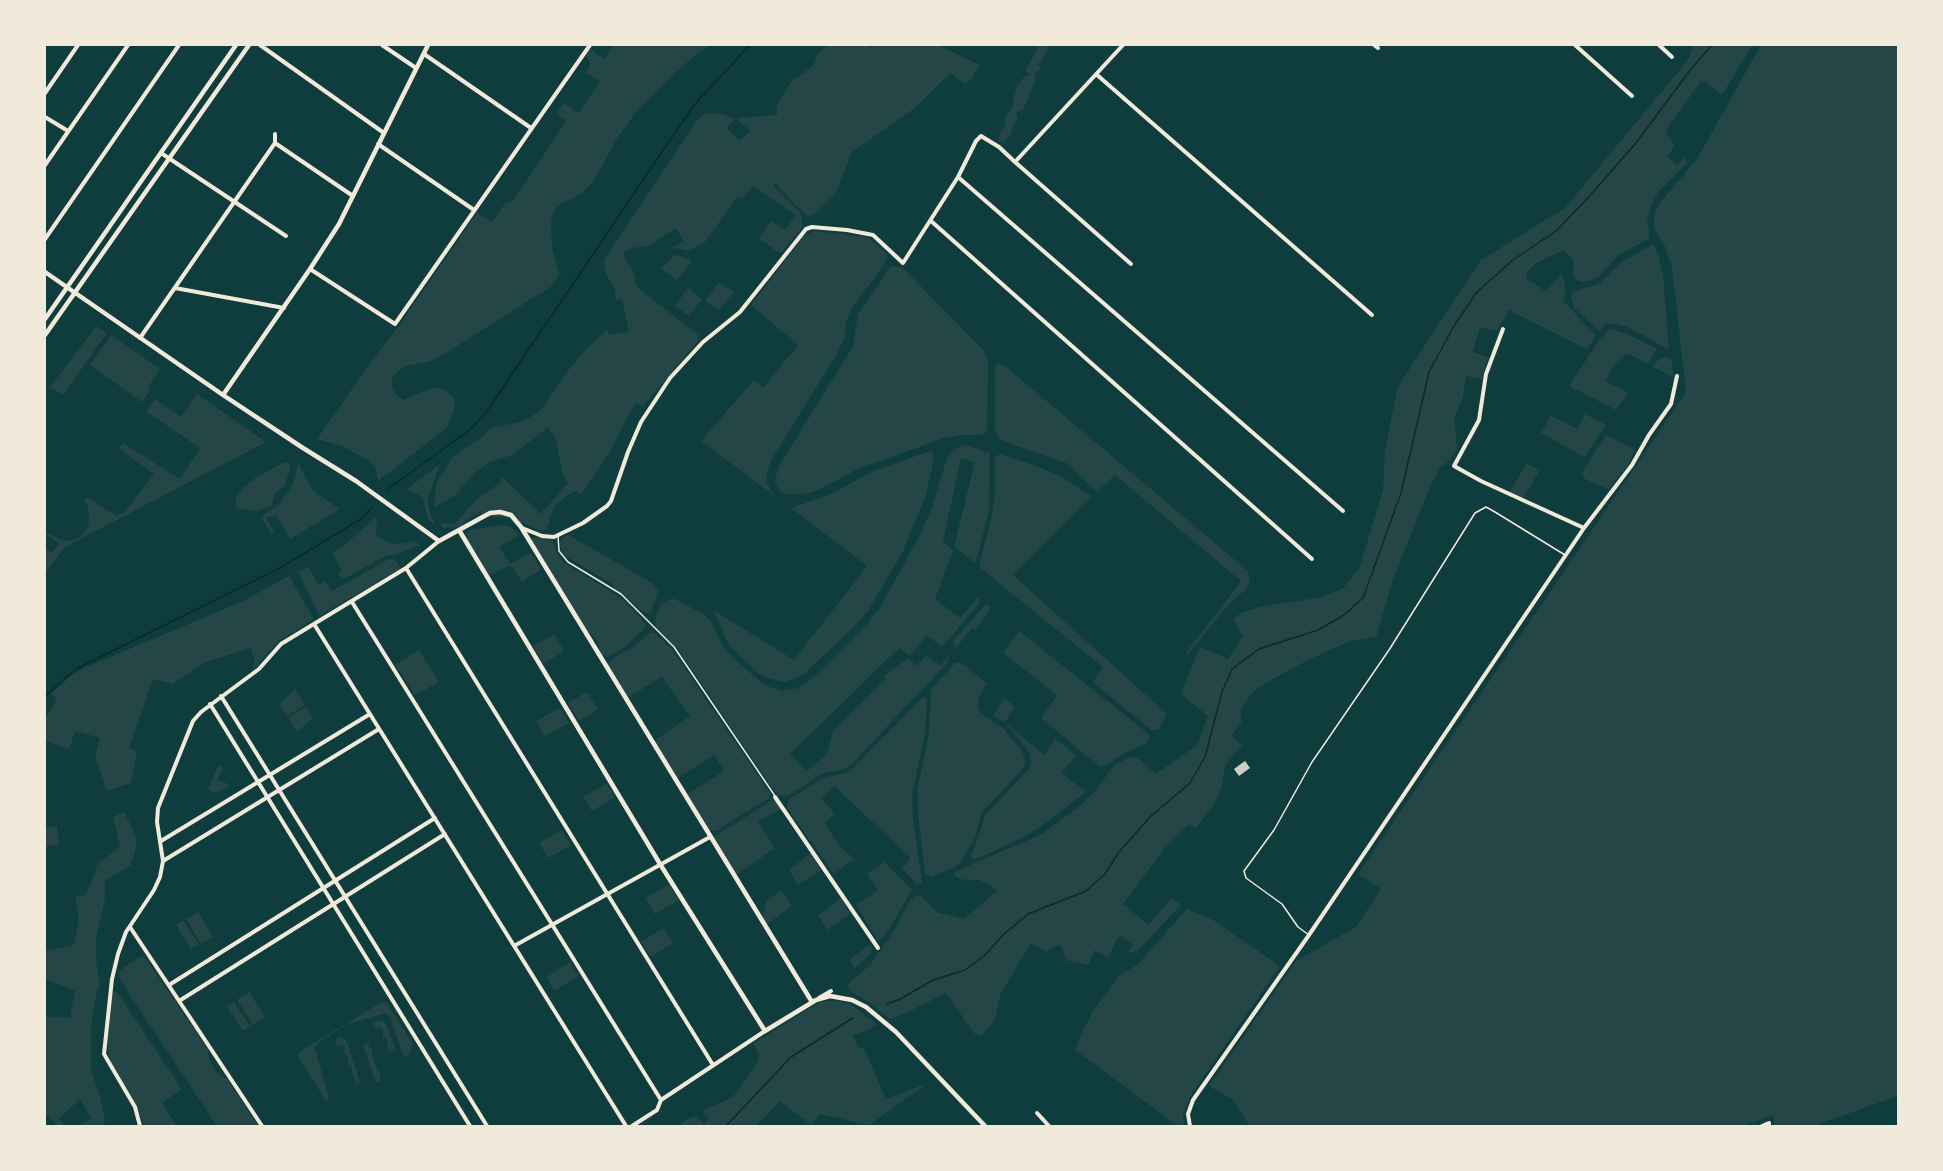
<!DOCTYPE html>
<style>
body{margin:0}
#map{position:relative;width:1943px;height:1171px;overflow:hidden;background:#0f3d3e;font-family:"Noto Sans",sans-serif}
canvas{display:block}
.frame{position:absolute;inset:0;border:46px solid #f1e9da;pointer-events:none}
</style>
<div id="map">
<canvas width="1943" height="1171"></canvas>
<div class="frame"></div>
</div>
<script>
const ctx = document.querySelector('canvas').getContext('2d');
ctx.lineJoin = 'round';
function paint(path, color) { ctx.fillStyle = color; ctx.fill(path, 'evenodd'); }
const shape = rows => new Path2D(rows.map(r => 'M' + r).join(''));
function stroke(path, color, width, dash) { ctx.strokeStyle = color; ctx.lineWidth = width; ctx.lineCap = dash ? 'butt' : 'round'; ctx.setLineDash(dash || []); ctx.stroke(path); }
paint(shape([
 [614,45,712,45,700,51,673,75,636,112,617,138,595,179,584,191,574,198,562,203,554,210,551,222,552,248,559,274,552,286,438,358,427,362,405,366,393,376,391,385,395,394,403,400,429,389,440,388,454,397,455,405,448,427,378,481,375,467,368,460,342,446,317,439,373,359,398,327,477,213,492,222,506,202,513,201,566,121,556,113,564,103,578,113,600,82,586,72,591,65,586,55,590,49,604,59],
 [829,45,867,45,872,48,875,45,938,45,980,65,971,79,965,84,950,73,915,108,852,152,836,193,814,215,807,216,775,183,773,186,799,212,802,219,802,228,782,252,778,252,759,238,772,221,785,230,796,215,753,186,742,199,738,196,705,242,689,251,676,248,669,249,683,241,676,228,650,245,629,249,623,254,635,275,636,284,639,289,695,332,698,335,698,341,643,406,635,403,609,453,581,495,578,492,572,492,557,504,551,514,547,530,539,530,510,518,494,517,481,513,476,514,459,527,443,528,440,523,455,524,475,501,500,483,502,477,541,514,568,483,563,474,555,437,548,427,513,455,489,462,476,472,454,496,435,507,435,495,437,482,452,458,486,434,491,428,524,421,541,410,570,368,588,347,607,330,610,335,629,331,622,299,616,300,615,290,605,272,604,260,698,119,705,114,715,113,736,118,777,115,777,106,790,83,814,65,817,54],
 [736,118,750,131,739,141,727,128],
 [1039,45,1048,45,1047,52,1038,65,1041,69,1035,74,1035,81,1023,110,1016,113,1018,119,1012,127,1011,134,1003,143,998,141,1000,133,1005,126,1005,116,1012,108,1016,88,1024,77,1029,75,1026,70],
 [1694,45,1752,45,1722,95,1702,80,1665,131,1675,146,1667,156,1677,165,1684,157,1687,163,1660,190,1653,201,1647,220,1650,238,1620,254,1597,278,1589,281,1581,282,1575,279,1573,275,1574,260,1564,250,1536,263,1527,272,1526,278,1545,291,1562,273,1566,291,1563,299,1565,303,1596,335,1587,349,1509,310,1497,331,1480,327,1473,352,1488,357,1481,379,1466,376,1463,397,1454,418,1457,449,1449,461,1440,468,1431,484,1393,579,1376,637,1350,641,1308,660,1267,682,1253,692,1241,708,1241,723,1232,735,1234,739,1243,744,1226,764,1221,788,1215,803,1196,828,1189,824,1165,848,1123,904,1149,925,1171,898,1181,905,1137,951,1128,952,1133,945,1121,935,1116,940,1108,958,1095,950,1088,965,1066,960,1062,947,1056,945,1046,952,1031,943,1000,995,995,1019,981,1036,975,1034,967,1023,946,993,904,1014,890,1019,866,1000,851,992,847,985,871,964,895,929,909,902,915,896,921,896,937,912,964,919,998,890,978,879,969,881,957,878,954,874,956,871,1040,835,1079,807,1096,790,1112,768,1120,762,1131,757,1137,757,1156,774,1197,745,1208,716,1181,694,1200,647,1228,659,1243,636,1233,619,1241,613,1260,607,1323,597,1343,588,1359,569,1383,490,1385,451,1396,394,1401,382,1436,328,1481,260,1565,208,1688,60],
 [1761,45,1898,45,1898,1096,1813,1126,1774,1126,1774,1115,1743,1126,1250,1126,1232,1099,1209,1086,1296,961,1356,927,1381,889,1358,874,1686,392,1672,267,1664,244,1654,228,1654,217,1658,205,1697,159],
 [814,231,861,236,870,239,888,255,885,263,851,309,846,323,844,339,838,352,770,462,766,478,767,484,776,497,701,441,754,380,763,388,798,345,751,305,803,237],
 [1653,244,1658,253,1663,275,1669,350,1632,329,1618,324,1606,324,1599,331,1574,307,1571,298,1573,292,1601,283,1619,264],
 [678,255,692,261,677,280,661,268,674,256],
 [893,266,902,268,908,273,984,351,988,363,987,431,982,435,959,435,941,439,858,469,816,491,804,494,785,494,777,487,775,480,779,466,853,346,858,314,890,268],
 [719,282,734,292,719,310,705,301],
 [688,288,702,299,689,316,675,306],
 [96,326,107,333,63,395,50,387],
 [1611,329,1625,333,1657,349,1648,364,1629,354,1622,357,1616,363,1605,381,1629,393,1616,410,1569,386,1600,339,1608,330],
 [111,335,160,369,148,387,151,390,142,402,90,365],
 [1664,357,1671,359,1674,378,1653,367,1657,361],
 [999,363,1005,366,1248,571,1250,579,1247,588,1226,607,1186,657,1188,650,1241,581,1115,475,1097,492,1066,463,1008,443,999,438,995,430,995,367],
 [197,394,266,442,65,547,45,573,45,548,52,553,59,543,45,534,45,532,62,540,69,541,81,537,88,527,89,519,88,506,84,501,87,497,116,516,125,512,154,474,119,449,123,443,180,479,200,448,147,412,148,408,155,399,181,417],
 [1585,414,1606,425,1584,457,1541,433,1551,416,1577,429],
 [1606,435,1635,450,1629,464,1609,489,1585,479,1582,475,1584,469],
 [965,445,990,453,989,512,975,563,954,547,975,462,961,458,943,541,953,550,935,599,960,618,977,598,980,600,979,604,942,647,927,635,910,656,899,648,790,754,807,771,827,754,833,731,886,679,884,676,908,658,917,666,926,655,940,666,950,654,948,662,851,765,844,769,821,774,789,795,779,796,774,791,677,648,656,627,655,619,661,604,670,599,675,599,705,615,711,622,725,650,764,685,782,691,798,688,814,677,869,622,880,608,921,533,932,507,947,458,954,449],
 [930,451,933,453,934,457,926,495,903,551,868,611,857,624,803,675,785,682,767,678,757,672,729,645,713,610,794,660,867,566,791,508,829,495,874,471],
 [1000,454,1039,467,1060,476,1092,497,1013,575,1167,714,1158,730,1151,730,1093,682,1103,667,979,567,992,515,995,493,995,457],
 [285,462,290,464,290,469,285,485,275,493,272,505,257,511,237,508,235,499,244,487,258,476],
 [298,463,313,491,340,509,290,539,276,515,266,518,275,532,271,534,262,518,264,514,279,505,291,488,294,481],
 [440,464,428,497,430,513,436,526,428,520,422,497,407,489],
 [1526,464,1540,470,1523,498,1510,492],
 [377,516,376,535,392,545,415,541,420,545,397,554,388,555,344,579,338,574,342,571,332,553,348,542],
 [502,525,511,527,520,535,499,547,510,564,531,553,541,570,522,581,510,565,490,576,467,539,466,534,470,530],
 [569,535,652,583,658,591,651,612,644,613,609,582,565,556,561,549,560,542,565,536],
 [535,537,553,540,556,552,564,563,621,598,641,618,645,625,643,630,623,648,608,657,601,655,597,640,584,627,532,543,532,538],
 [394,559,401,568,319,616,298,572,308,567,318,585,325,581,332,591,387,560],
 [289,576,314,619,279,641,252,671,255,663,251,648,206,662,172,684,153,679,129,748,137,752,131,783,107,791,95,756,100,738,75,731,69,749,45,741,45,718,56,702,55,697,51,694,73,674,84,668,241,602],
 [987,605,991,608,975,630,972,628,955,649,953,641,983,607],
 [1019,631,1145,731,1149,735,1148,742,1121,755,1107,765,1100,767,1041,718,1057,695,1003,653],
 [654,632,671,648,770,793,769,798,716,831,709,830,688,794,724,771,714,755,678,778,654,741,690,716,662,677,627,698,607,666,610,661,636,645,650,633],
 [554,634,564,651,543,664,533,646],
 [419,650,439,682,415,695,395,665],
 [956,662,963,664,987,683,979,696,978,707,981,713,1004,729,1023,753,1025,763,1021,771,982,812,975,838,960,863,953,868,931,877,925,873,918,814,918,785,929,734,931,689],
 [295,689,305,705,287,716,279,704],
 [587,692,598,709,579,721,568,703],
 [924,696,927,699,925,733,912,793,913,817,922,884,916,884,902,868,911,858,834,786,822,799,835,814,824,822,838,844,854,859,834,874,787,808,788,800,825,777,847,773,852,769],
 [1005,698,1015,707,1005,722,1044,755,1055,739,1076,755,1062,773,1086,792,1046,823,1022,838,974,860,971,857,986,814,1030,768,1031,763,1029,752,1005,722,993,716],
 [306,706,313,718,297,732,288,718],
 [560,708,569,723,545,736,536,721],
 [218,766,223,767,218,780,228,784,229,787,215,793,208,790],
 [606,783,615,797,592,811,583,797],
 [771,801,776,801,781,809,758,822,775,848,736,875,714,837],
 [124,812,136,836,136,848,131,865,105,881,105,899,96,938,96,960,100,985,96,995,91,1024,91,1071,99,1092,105,1122,102,1126,80,1126,91,1118,80,1099,59,1119,65,1126,58,1126,45,1114,45,1016,70,1018,75,991,45,979,45,951,74,945,79,918,75,897,85,895,91,884,97,865,120,846,113,817],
 [45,813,47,828,57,826,59,844,45,847],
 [561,830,571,845,548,858,539,843],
 [811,853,821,870,798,885,789,870],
 [884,862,912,890,889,929,882,939,878,941,856,905,878,890,867,874],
 [669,885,679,900,655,914,645,898],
 [781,890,792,906,766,925,763,916,766,902],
 [841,898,850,914,827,930,818,915],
 [1187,909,1213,920,1280,966,1191,1095,1183,1114,1184,1126,1178,1126,1075,1050,1080,1036,1092,1013,1119,976,1137,965],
 [198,912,213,937,201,944,186,919],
 [183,920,199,945,191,949,176,925],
 [664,928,673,943,651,957,641,942],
 [870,944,872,949,870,955,854,968,849,960],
 [139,957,144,957,147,960,207,1048,210,1062,217,1073,227,1079,258,1126,217,1126,120,980,119,971],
 [570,962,579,976,554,991,547,977],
 [115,991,118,993,182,1089,162,1103,177,1126,144,1126,137,1106,110,1059,107,1045,112,994],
 [249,992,265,1017,253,1025,237,1000],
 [825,1001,838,1001,850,1004,877,1024,871,1029,853,1035,858,1048,864,1049,886,1099,928,1083,869,1125,820,1114,811,1125,780,1101,756,1126,748,1124,746,1126,679,1126,687,1119,696,1116,704,1124,709,1119,702,1111,733,1097,757,1063,759,1055,753,1044,818,1003],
 [234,1002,250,1026,243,1031,227,1007],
 [382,1002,386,1002,413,1044,408,1057,403,1055,390,1017,386,1013,345,1025,314,1046,329,1098,326,1101,298,1056,299,1052],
 [380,1020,385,1022,396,1050,390,1052,387,1048,388,1043,386,1038,383,1038,383,1029,377,1028,376,1031,373,1023],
 [340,1037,346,1040,360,1082,355,1084,356,1081,352,1073,352,1067,348,1063,348,1056,344,1052,345,1046,339,1045,337,1048,335,1040],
 [370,1042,368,1045,372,1050,372,1056,380,1075,380,1081,376,1083,363,1045]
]), '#244646');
stroke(shape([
 [388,489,471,429,485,414,685,118,696,103,750,45],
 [45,696,76,669,280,568,361,519,372,507],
 [887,1004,900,999,933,980,965,970,984,956,1003,935,1028,914,1086,891,1105,874,1119,852,1151,816,1190,783,1205,757,1222,692,1232,669,1259,649,1318,630,1344,615,1363,598,1401,493,1429,372,1455,324,1477,292,1513,260,1556,231,1586,200,1636,143,1691,69,1712,45],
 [726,1126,791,1057,853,1018]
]), '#0a2a2b', 1.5);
paint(shape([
 [1245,761,1250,768,1239,776,1234,769]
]), '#cfcfc3');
stroke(shape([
 [558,536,559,551,568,562,621,594,674,647,775,796],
 [1309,935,1298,927,1282,904,1246,878,1244,871,1274,830,1312,762,1389,650,1475,513,1486,507,1495,512,1565,555]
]), '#f1e9da', 1.5);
stroke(shape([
 [260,45,384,133],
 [382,45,416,68],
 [1374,45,1378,48],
 [1575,45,1632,96],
 [1659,45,1672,57],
 [424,54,531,128],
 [1096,74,1372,315],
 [45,93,78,45],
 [45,117,68,131],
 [275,143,353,196],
 [378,144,474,210],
 [161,153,286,236],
 [1015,162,1131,264],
 [45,165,128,45],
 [958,177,976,141,981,136,999,147,1015,162,1123,45],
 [931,221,1312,559],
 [45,239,179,45],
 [310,269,395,324,590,45],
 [175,288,284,308],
 [1503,329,1486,374,1479,420,1454,466,1481,481,1584,528],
 [140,338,275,143,275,134],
 [522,528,542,536,554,537,583,523,607,506,611,501,628,452,641,422,670,378,703,342,740,312,806,229,812,227,847,230,873,235,903,263,958,177,1343,511],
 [406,568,713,1065],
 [352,602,661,1100],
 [314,624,626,1126],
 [221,696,487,1126],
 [210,704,470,1126],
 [775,797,878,948],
 [161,841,370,714],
 [163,861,379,729],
 [130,927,262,1126],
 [514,946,710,837],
 [169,985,435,818],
 [819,998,831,991],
 [179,1001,445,834],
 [1037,1113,1049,1126],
 [140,1126,135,1107,104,1054,112,979,118,954,126,932,154,890,160,877,163,861,157,822,158,808,193,721,201,712,259,669,281,644,406,568,439,541],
 [632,1126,657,1110,661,1100,765,1031],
 [1190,1126,1188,1114,1193,1100,1309,935,1584,528,1632,465,1649,435,1671,404,1677,376],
 [1762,1126,1769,1123,1769,1126]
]), '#f1e9da', 4);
stroke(shape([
 [45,272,223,395,303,448,356,481,439,541,490,513,500,512,511,515,521,527,812,1002],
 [45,319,236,45],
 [45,335,249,45],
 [223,395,310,269,339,224,428,45],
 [459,530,660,864,765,1031,816,1000,830,996,852,1000,866,1007,896,1032,985,1126]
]), '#f1e9da', 4.5);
</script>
